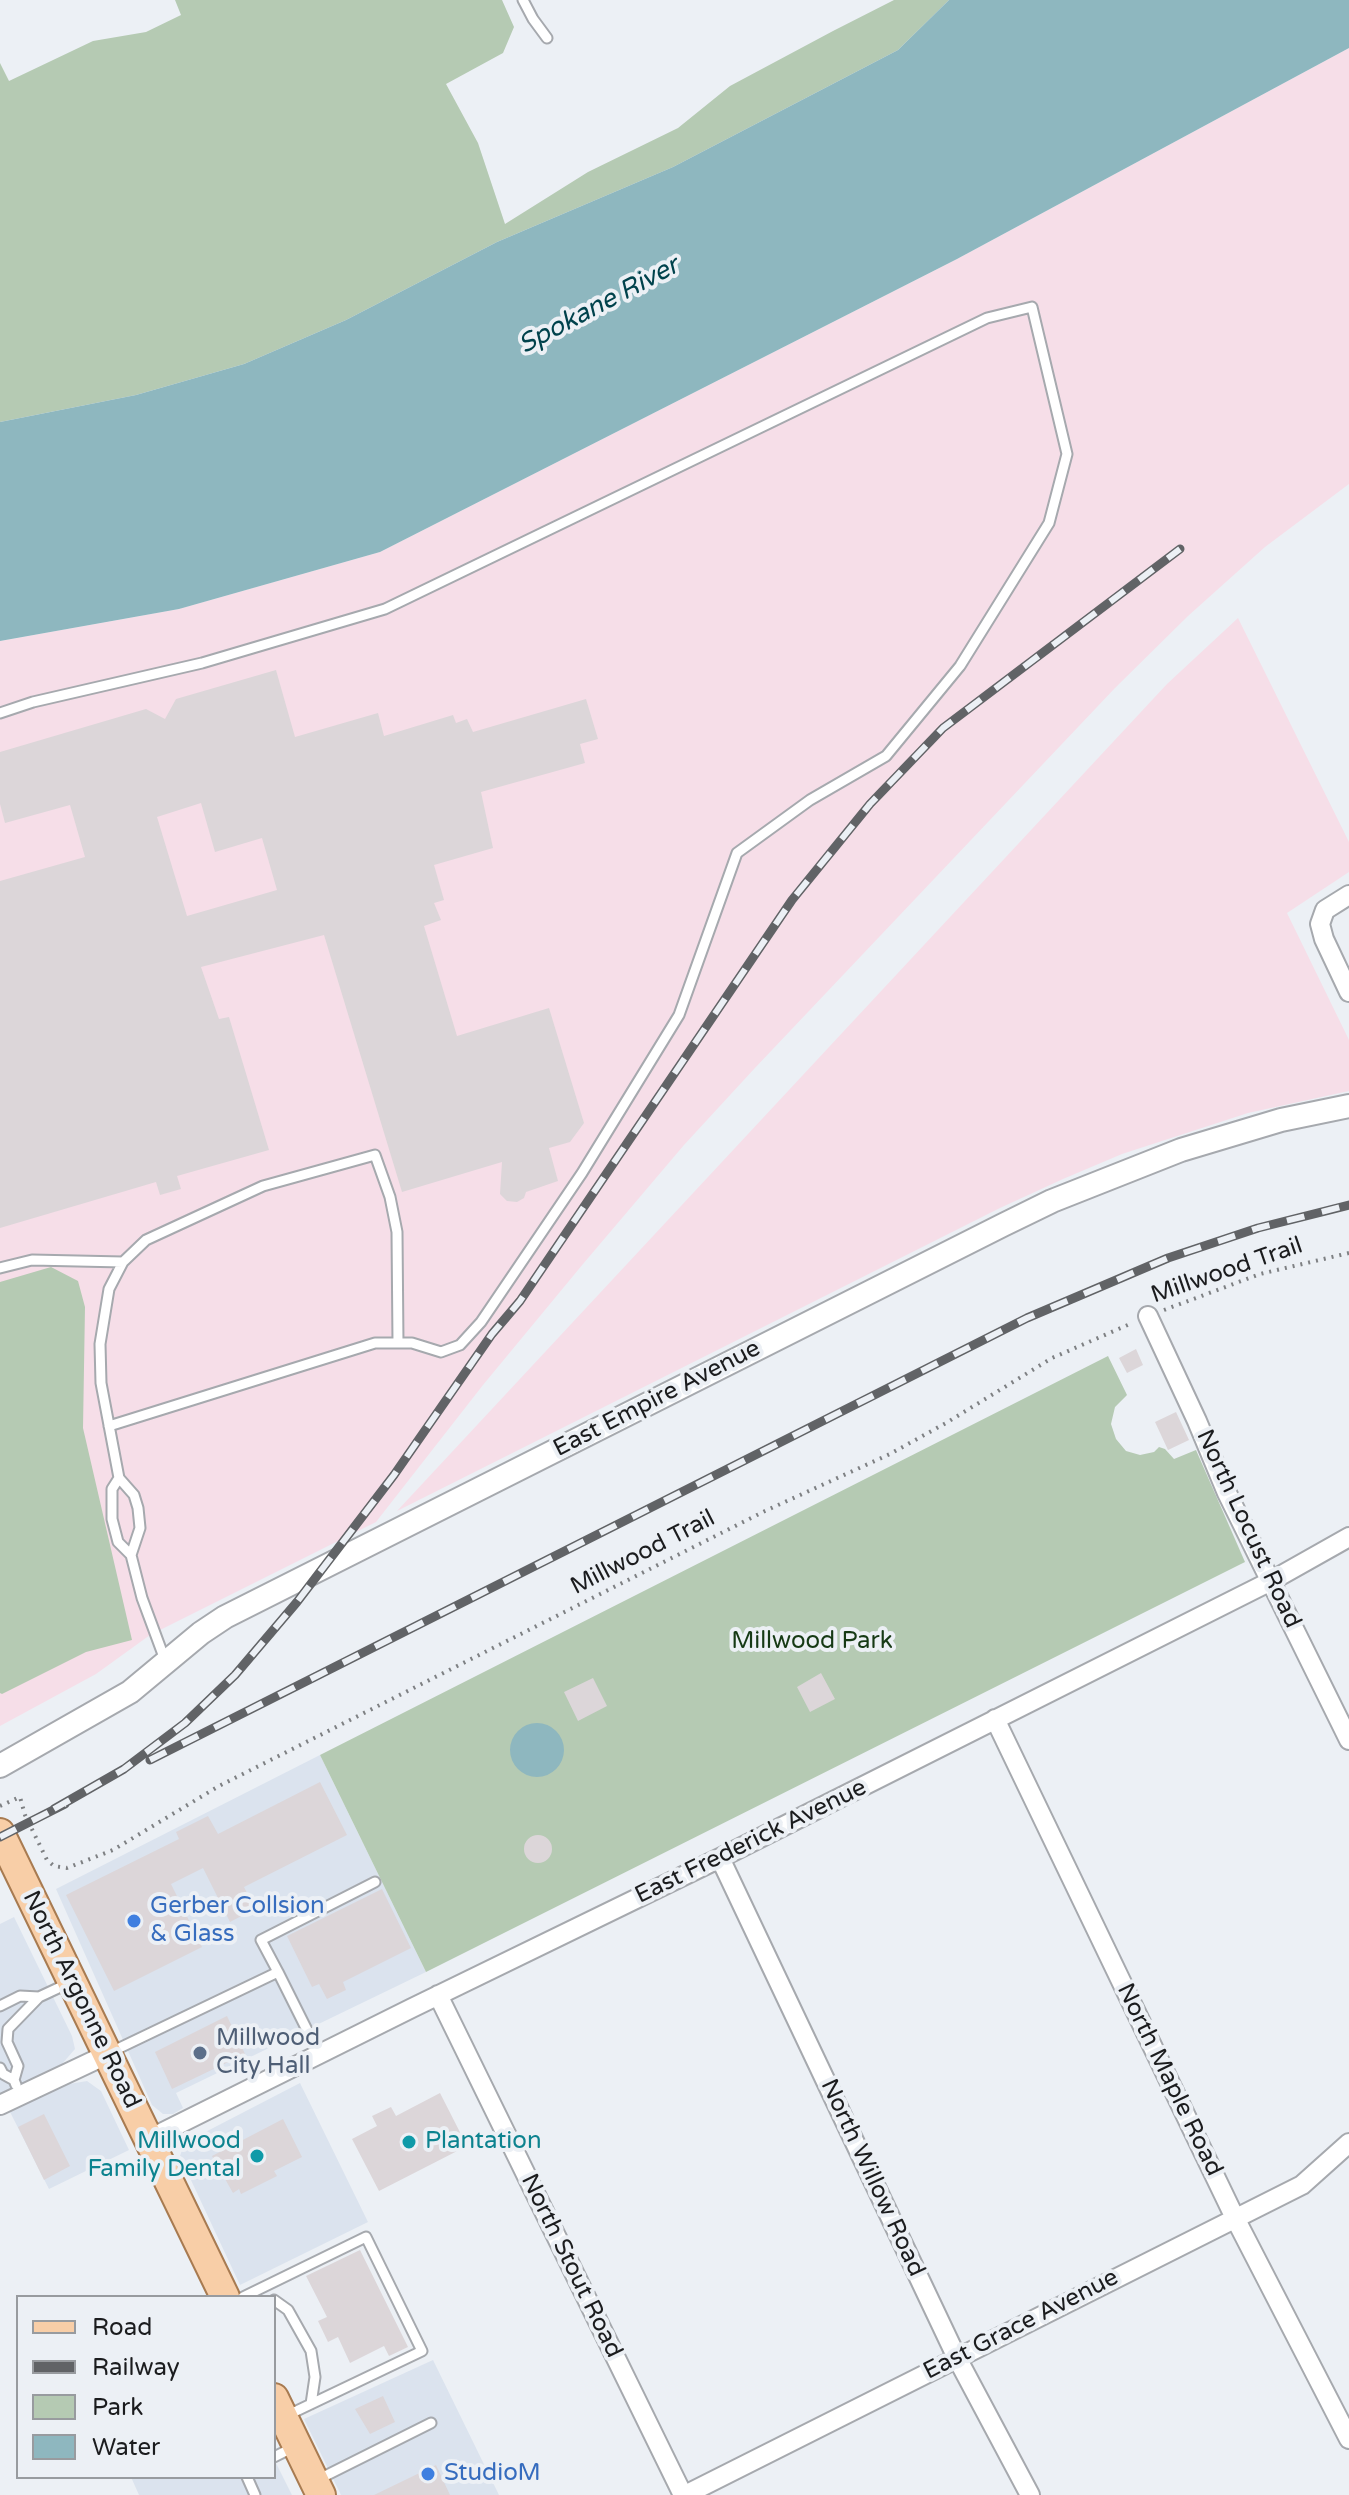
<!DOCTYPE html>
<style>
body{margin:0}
#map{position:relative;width:1349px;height:2495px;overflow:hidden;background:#ecf0f5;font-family:"Varela Round",sans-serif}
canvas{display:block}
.legend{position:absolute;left:16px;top:2295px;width:260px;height:184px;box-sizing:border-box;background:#ecf0f5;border:2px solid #989b9f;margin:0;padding:10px 14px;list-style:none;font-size:24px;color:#1b1c1e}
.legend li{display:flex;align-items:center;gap:16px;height:40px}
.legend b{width:40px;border:2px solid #989b9f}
</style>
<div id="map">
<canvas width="1349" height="2495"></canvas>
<ul class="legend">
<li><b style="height:10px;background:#f8cea7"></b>Road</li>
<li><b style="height:10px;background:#616366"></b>Railway</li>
<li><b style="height:22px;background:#b5cab3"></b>Park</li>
<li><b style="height:22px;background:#8eb7bf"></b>Water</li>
</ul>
</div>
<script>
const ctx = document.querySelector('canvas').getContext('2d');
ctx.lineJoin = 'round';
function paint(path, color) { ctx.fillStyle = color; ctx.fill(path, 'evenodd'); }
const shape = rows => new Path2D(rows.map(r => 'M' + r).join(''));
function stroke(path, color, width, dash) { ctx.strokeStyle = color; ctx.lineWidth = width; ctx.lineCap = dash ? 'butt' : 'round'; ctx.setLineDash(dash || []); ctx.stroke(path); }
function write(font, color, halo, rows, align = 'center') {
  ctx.font = font + ' "Varela Round",sans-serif'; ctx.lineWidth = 8; ctx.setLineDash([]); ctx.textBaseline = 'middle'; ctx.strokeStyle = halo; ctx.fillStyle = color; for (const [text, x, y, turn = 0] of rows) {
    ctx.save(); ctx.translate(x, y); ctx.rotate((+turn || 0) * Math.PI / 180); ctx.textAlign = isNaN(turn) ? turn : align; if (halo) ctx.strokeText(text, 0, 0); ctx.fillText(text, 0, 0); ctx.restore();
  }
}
paint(shape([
 [320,1755,426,1972,176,2093,183,2108,173,2114,163,2114,152,2105,56,1889],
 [14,1917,72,2036,75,2049,62,2064,0,2094,0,1924],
 [87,2081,101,2091,129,2150,49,2189,9,2110,69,2084],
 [300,2083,368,2222,240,2285,183,2163,180,2156,182,2150,188,2141],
 [433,2360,499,2495,341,2495,304,2419],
 [274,2459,292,2495,139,2495,131,2477,274,2477]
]), '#dbe3ee');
paint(shape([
 [1349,48,1349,484,1265,547,1188,616,1115,688,754,1069,684,1145,583,1264,483,1385,376,1522,150,1635,96,1674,0,1726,0,641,179,609,380,552,957,259],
 [1238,618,1349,842,1349,872,1287,913,1349,1040,1349,1091,1248,1113,1122,1154,1063,1179,1000,1208,397,1511,1167,684]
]), '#f6dee8');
paint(shape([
 [175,0,502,0,514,27,503,53,446,84,478,143,505,224,588,172,678,128,730,86,833,31,894,0,949,0,898,50,673,167,497,242,346,320,244,364,136,395,0,422,0,63,9,81,93,41,146,32,181,15],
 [51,1267,78,1281,85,1307,83,1428,132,1640,86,1652,2,1694,0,1693,0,1282],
 [1108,1356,1127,1395,1115,1407,1111,1424,1116,1439,1126,1451,1140,1455,1154,1452,1159,1447,1165,1449,1174,1459,1196,1450,1245,1562,426,1972,320,1755]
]), '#b5cab3');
paint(shape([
 [949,0,1349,0,1349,48,957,259,380,552,179,609,0,641,0,422,136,395,244,364,346,320,497,242,673,167,898,50],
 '510 1750a27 27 0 1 1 54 0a27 27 0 1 1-54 0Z'
]), '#8eb7bf');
paint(shape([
 [276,670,295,737,378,713,384,736,453,715,456,723,467,719,473,732,586,699,598,739,580,744,585,763,481,792,493,848,434,865,444,900,434,903,441,920,424,926,457,1036,549,1008,584,1123,570,1142,549,1148,558,1181,526,1192,524,1198,517,1202,507,1201,500,1194,502,1162,402,1192,324,935,201,967,219,1019,229,1017,269,1150,177,1176,181,1189,160,1195,156,1182,0,1228,0,881,85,857,70,805,5,823,0,804,0,752,146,709,165,719,176,699],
 [201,803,215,852,262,838,277,890,187,916,157,817],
 [1136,1349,1143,1365,1127,1373,1119,1358],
 [1176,1412,1189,1440,1168,1450,1155,1422],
 [821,1673,835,1699,810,1712,797,1687],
 [593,1678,607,1706,578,1721,564,1692],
 [320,1782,347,1835,244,1887,255,1909,230,1922,203,1868,171,1884,202,1947,114,1991,66,1895,179,1839,176,1832,208,1816,218,1834],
 '524 1849a14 14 0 1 1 28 0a14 14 0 1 1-28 0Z',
 [382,1889,411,1948,343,1982,346,1990,327,1999,319,1984,312,1987,287,1936],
 [227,2016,245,2054,172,2089,155,2052],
 [440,2093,467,2146,379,2191,352,2139,377,2126,372,2116,391,2107,396,2116],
 [44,2114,70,2166,44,2180,18,2127],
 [283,2119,302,2157,274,2171,277,2176,241,2194,239,2189,233,2193,212,2156],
 [360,2250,408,2347,389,2356,384,2346,350,2363,338,2337,328,2342,318,2321,327,2317,306,2276],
 [383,2396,395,2422,370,2434,355,2409],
 [436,2465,450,2495,374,2495]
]), '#dcd6d9');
const service = shape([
 [523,0,533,19,547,38],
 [0,713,33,702,202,663,385,609,987,318,1032,307,1067,454,1049,523,960,666,886,756,810,800,737,853,679,1015,582,1173,481,1322,460,1345,441,1352,412,1343,375,1343,109,1426],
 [0,1268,32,1260,123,1262],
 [119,1478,101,1383,100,1344,109,1289,123,1262,146,1240,263,1186,375,1155,390,1197,397,1232,398,1343],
 [131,1555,140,1528,138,1508,134,1495,119,1478,112,1489,112,1519,118,1542,131,1555,142,1598,165,1660],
 [278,1972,261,1940,375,1882],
 [0,2006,20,1996,39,1997],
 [111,2052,278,1972,319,2054],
 [0,2068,3,2074,14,2080,16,2085],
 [14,2080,18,2066,7,2042,8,2029,39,1997,69,1983],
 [243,2297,366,2237,422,2351,288,2415],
 [274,2300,288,2310,311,2351,315,2377,311,2404],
 [274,2457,294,2447],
 [247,2477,255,2495],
 [317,2480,431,2423]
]);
const minor = shape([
 [1349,895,1325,910,1320,924,1324,939,1349,992],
 [1148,1316,1197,1421,1227,1493,1349,1740],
 [995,1719,1235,2218,1349,2439],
 [720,1858,957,2358,1030,2495],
 [438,1995,683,2495],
 [0,2105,108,2054],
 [149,2139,412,2008,720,1858,1271,1581,1349,1537],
 [685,2495,1302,2185,1349,2143]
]);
const tertiary = shape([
 [0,1766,130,1692,201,1633,225,1617,1003,1225,1052,1201,1181,1150,1281,1120,1349,1106]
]);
const primary = shape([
 [0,1833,225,2297],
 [274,2398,321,2495]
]);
stroke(service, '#a6a9ae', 13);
stroke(minor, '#a6a9ae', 22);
stroke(tertiary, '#a6a9ae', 26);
stroke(primary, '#a87b51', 32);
stroke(shape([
 [1164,1310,1260,1274,1349,1253],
 [0,1806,20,1797,25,1815,47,1860,54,1866,67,1868,113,1850,219,1786,765,1511,890,1454,946,1423,1052,1358,1130,1324]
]), '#7e8083', 4, [2, 6]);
stroke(service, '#fff', 9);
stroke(minor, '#fff', 18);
stroke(tertiary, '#fff', 22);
stroke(primary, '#f8cea7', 28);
const rail = shape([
 [150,1760,1027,1318,1168,1258,1258,1228,1349,1205],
 [54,1809,124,1769,185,1723,235,1675,297,1602,394,1475,492,1334,520,1301,792,900,870,804,943,728,1180,549],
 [0,1837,65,1804]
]);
stroke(rail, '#616366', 9);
stroke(rail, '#ecf0f5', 6, [18]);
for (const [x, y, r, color] of [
 [134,1921,8,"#3f7fe0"],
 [200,2053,8,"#5c6f8a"],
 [409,2142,8,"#0f9aa8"],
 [257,2156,8,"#0f9aa8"],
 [428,2474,8,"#3f7fe0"]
]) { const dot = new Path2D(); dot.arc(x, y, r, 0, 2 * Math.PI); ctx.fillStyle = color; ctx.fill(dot); stroke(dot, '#ecf0f5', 3); }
write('24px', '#1b1c1e', '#ecf0f5', [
 ["Millwood Trail",1227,1271,-19],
 ["East Empire Avenue",657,1399,-27],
 ["North Locust Road",1248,1529,65],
 ["Millwood Trail",643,1553,-27],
 ["East Frederick Avenue",751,1842,-26],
 ["North Argonne Road",81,2000,64],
 ["North Maple Road",1169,2080,64],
 ["North Willow Road",872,2178,65],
 ["North Stout Road",571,2266,64],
 ["East Grace Avenue",1021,2325,-27]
]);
write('24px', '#163a15', '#ecf0f5', [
 ["Millwood Park",812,1642]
]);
write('24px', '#366cbe', '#ecf0f5', [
 ["Gerber Collsion",150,1907],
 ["& Glass",150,1935],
 ["StudioM",444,2474]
], 'left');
write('24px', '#4e5e75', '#ecf0f5', [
 ["Millwood",216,2039],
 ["City Hall",216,2067]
], 'left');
write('24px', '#0d838f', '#ecf0f5', [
 ["Millwood",241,2142],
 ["Family Dental",241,2170],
 ["Plantation",425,2142,"left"]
], 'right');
write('italic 26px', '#00424c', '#ecf0f5', [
 ["Spokane River",599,306,-28]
]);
</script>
